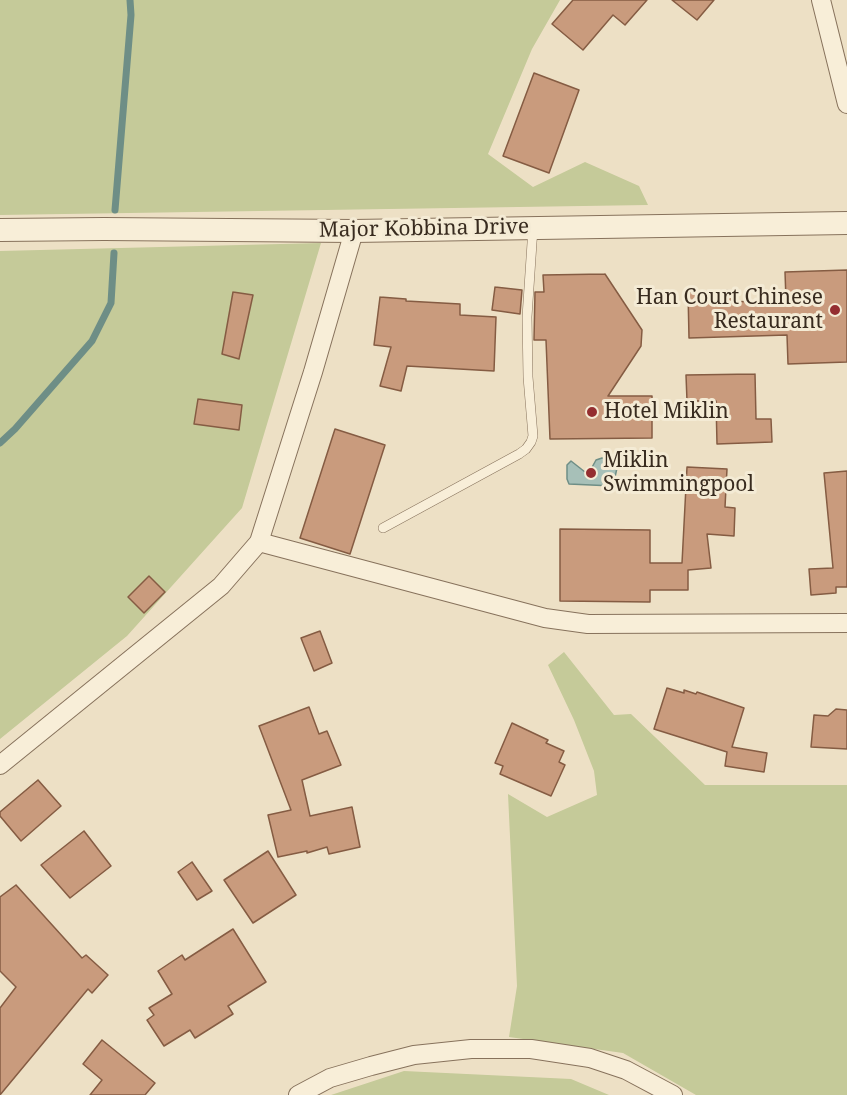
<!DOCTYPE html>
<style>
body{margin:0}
canvas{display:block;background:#ede0c5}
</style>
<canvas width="847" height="1095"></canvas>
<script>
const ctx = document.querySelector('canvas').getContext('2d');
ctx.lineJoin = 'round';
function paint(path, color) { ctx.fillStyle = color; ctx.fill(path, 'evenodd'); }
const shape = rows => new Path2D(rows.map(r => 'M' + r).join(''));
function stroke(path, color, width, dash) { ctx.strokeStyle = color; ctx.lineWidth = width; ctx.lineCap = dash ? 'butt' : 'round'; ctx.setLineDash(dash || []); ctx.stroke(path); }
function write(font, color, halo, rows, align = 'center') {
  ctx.font = font + ' "Noto Serif",serif'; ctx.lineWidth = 6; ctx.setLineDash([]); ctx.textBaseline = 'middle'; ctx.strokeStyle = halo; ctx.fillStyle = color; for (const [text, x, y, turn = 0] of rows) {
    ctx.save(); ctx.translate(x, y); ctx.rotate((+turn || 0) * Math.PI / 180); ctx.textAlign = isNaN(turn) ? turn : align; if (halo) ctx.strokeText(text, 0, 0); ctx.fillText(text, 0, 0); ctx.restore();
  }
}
paint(shape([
 [0,0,560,0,532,49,488,154,533,187,585,162,639,186,648,205,0,215],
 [321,243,242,508,127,636,0,739,0,251],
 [564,652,614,715,631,714,705,785,847,785,847,1095,696,1095,623,1053,509,1037,517,986,508,794,547,817,597,795,594,771,574,720,548,665],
 [404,1071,571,1079,609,1095,331,1095]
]), '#c5ca99');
const water = shape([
 [602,458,616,461,617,468,613,486,569,484,567,479,567,465,571,461,585,472,590,471,596,460,602,458]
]);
paint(water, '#a7c0b8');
stroke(water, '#6e8e86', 1.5);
stroke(shape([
 [115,210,131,15,130,0],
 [0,443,15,429,92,341,111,303,114,253]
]), '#6e8e86', 7);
const building = shape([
 [573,0,647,0,625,25,613,15,583,50,552,24,573,0],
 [672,0,714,0,697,20,672,0],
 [534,73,579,90,549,173,503,156,534,73],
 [847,270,847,362,788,364,787,335,689,338,688,292,731,290,731,302,786,300,785,272,847,270],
 [605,274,642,330,641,346,608,396,652,396,652,438,550,439,546,340,534,340,535,292,544,292,543,275,605,274],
 [495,287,522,290,520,314,492,310,495,287],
 [233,292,253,295,239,359,222,354,233,292],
 [380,297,406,299,406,301,460,304,460,315,496,317,494,371,407,366,401,391,380,386,391,347,374,345,380,297],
 [755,374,756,419,771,419,772,442,717,444,716,401,687,401,686,375,755,374],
 [198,399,242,405,239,430,194,424,198,399],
 [335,429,385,445,350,554,300,538,335,429],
 [687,467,727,469,725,507,735,508,734,536,707,534,711,568,688,570,688,590,650,590,650,602,560,601,560,529,650,530,650,563,682,563,687,467],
 [847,471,847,587,836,587,836,593,811,595,809,569,833,568,824,473,847,471],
 [149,576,165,592,144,613,128,597,149,576],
 [320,631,332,663,314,671,301,638,320,631],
 [667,688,684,693,684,690,696,694,697,692,744,708,732,747,767,753,764,772,725,766,727,752,654,729,667,688],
 [309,707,319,734,327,731,341,765,302,780,310,816,352,807,360,847,329,854,327,847,307,853,307,851,278,857,268,815,291,810,259,726,309,707],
 [836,709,847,710,847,749,811,747,814,715,828,716,836,709],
 [512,723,548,740,546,743,564,751,559,762,565,765,551,796,500,774,503,766,495,763,512,723],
 [38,780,61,806,21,841,0,816,0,812,38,780],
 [84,831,111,866,70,898,41,865,84,831],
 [268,851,296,895,253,923,224,880,268,851],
 [192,862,212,891,197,900,178,872,192,862],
 [16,885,82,958,86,955,108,975,92,993,88,989,0,1095,0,1008,16,987,0,971,0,897,16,885],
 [233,929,266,982,228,1006,233,1014,195,1038,190,1030,164,1046,147,1020,154,1015,149,1008,172,994,158,971,182,955,185,960,233,929],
 [102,1040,155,1083,145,1095,90,1095,102,1080,83,1064,102,1040]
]);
paint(building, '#c99b7d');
stroke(building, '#855c43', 1.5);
const service = shape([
 [383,528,519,454,526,449,531,442,533,436,528,377,527,317,533,228]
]);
const minor = shape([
 [821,0,847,104],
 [259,542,545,618,588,624,847,623],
 [0,765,221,586,259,542,313,372,354,231],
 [298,1095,330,1078,371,1066,414,1055,471,1049,531,1049,590,1058,626,1070,673,1095]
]);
const tertiary = shape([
 [0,230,104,229,354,231,847,223]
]);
stroke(service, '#87725c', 10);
stroke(minor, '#87725c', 20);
stroke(tertiary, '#87725c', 24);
stroke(service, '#f8eed8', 9);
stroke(minor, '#f8eed8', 18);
stroke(tertiary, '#f8eed8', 22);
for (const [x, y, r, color] of [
 [835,310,6,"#942e30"],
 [592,412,6,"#942e30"],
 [591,473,6,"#942e30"]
]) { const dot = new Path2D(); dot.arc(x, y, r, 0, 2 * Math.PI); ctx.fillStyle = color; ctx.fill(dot); stroke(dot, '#f4ebd5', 2); }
write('21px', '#382b1f', '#f4ebd5', [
 ["Major Kobbina Drive",424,229,-1]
]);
write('21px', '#382b1f', '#f4ebd5', [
 ["Han Court Chinese",823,298,"right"],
 ["Restaurant",823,322,"right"],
 ["Hotel Miklin",604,412],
 ["Miklin",603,461],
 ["Swimmingpool",603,485]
], 'left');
</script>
